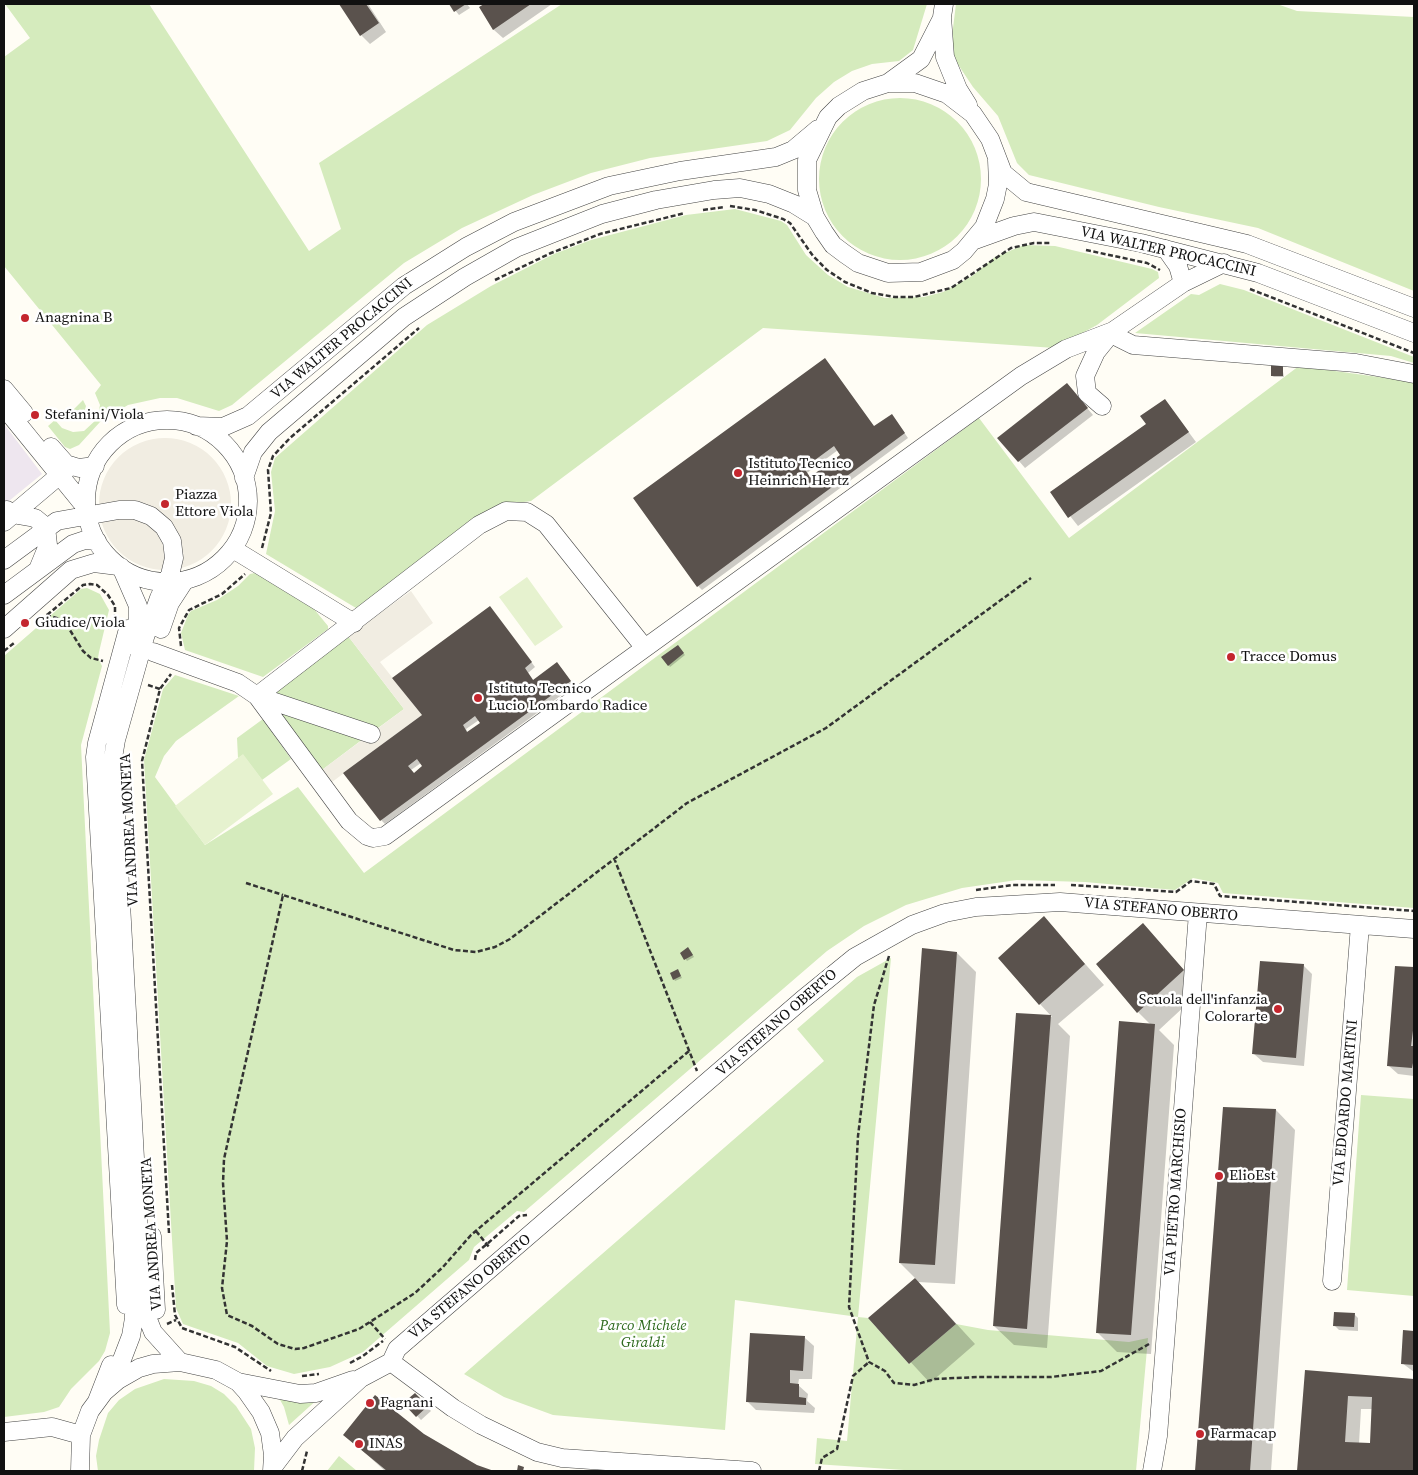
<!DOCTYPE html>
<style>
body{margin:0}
#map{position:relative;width:1418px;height:1475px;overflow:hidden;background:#fffdf5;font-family:"Source Serif 4",serif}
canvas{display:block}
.frame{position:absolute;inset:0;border:5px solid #111;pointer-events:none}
</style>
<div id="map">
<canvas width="1418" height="1475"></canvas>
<div class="frame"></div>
</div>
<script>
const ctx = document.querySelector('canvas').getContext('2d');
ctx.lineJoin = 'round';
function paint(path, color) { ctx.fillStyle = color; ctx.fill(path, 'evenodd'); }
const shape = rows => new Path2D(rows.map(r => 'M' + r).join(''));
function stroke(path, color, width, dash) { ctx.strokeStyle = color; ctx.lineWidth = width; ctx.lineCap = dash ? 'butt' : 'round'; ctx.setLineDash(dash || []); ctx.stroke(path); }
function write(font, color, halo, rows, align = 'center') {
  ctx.font = font + ' "Source Serif 4",serif'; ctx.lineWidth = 5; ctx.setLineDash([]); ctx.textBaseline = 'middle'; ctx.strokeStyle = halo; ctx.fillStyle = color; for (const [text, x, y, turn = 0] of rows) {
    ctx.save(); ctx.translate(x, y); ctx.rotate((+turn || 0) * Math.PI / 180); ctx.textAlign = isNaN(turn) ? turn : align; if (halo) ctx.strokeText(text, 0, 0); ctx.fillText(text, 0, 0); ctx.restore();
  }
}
paint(shape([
 [4,424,42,474,4,505]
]), '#eee6ef');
paint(shape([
 [5,4,149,4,309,251,341,229,319,163,562,4,927,4,913,50,899,61,872,64,852,71,834,82,816,98,790,130,767,141,650,158,591,173,533,195,462,228,404,263,232,405,219,411,177,398,160,398,128,405,100,422,79,445,70,449,65,447,48,426,55,420,62,428,73,432,84,431,97,419,100,405,95,393,101,385,4,266,4,57,30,38],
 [956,4,1277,4,1297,11,1414,17,1414,291,1258,228,1159,207,1029,175,1017,163,998,116,973,87,955,60,951,44],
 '819 179a81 81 0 1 1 162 0a81 81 0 1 1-162 0Z',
 [735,209,781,221,787,225,806,255,828,275,848,287,885,298,924,297,943,292,972,276,995,257,1024,245,1055,246,1152,269,1158,272,1159,278,1097,325,1055,348,763,328,531,501,495,506,356,608,266,554,275,511,271,472,275,458,427,325,491,286,554,254,591,240,686,215],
 [1220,284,1244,290,1414,357,1414,363,1391,356,1135,333,1191,294,1199,295],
 [1299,366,1414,382,1414,908,1223,893,1218,883,1193,878,1175,890,1085,882,1017,880,962,888,906,905,864,926,827,951,524,1212,517,1211,474,1247,469,1260,363,1352,330,1367,294,1374,267,1366,238,1343,183,1324,176,1308,144,760,163,689,175,675,239,696,176,741,164,756,155,777,205,845,298,787,364,873,979,418,1069,538],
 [83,400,86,406,84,413,77,416,70,413],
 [255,573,314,609,328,626,328,629,263,677,185,650,181,633,188,615,191,611,217,600,238,586,250,574],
 [87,588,100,594,109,610,99,652,98,658,102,666,81,745,110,1333,105,1351,99,1361,71,1389,59,1407,44,1412,4,1417,4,656,81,589],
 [348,636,404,709,374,731,268,696],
 [274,707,367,736,322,770],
 [263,719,291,759,262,780,243,755,238,758,237,738],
 [891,958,858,1317,868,1318,909,1364,956,1324,988,1330,1129,1342,1148,1338,1136,1471,919,1471,815,1464,817,1438,847,1441,858,1317,735,1300,725,1430,553,1415,504,1397,464,1374,824,1061,797,1029,857,977],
 [1361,1095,1414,1099,1414,1296,1347,1290],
 [164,1379,194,1381,211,1386,224,1394,236,1406,251,1429,255,1448,254,1471,98,1471,96,1456,99,1440,108,1413,119,1400,135,1389],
 [320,1397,289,1425,284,1407,279,1398],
 [339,1456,357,1471,327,1471]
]), '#d5ebbd');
paint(shape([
 [527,577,563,627,535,646,499,597],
 [243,754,273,794,205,845,175,806]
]), '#e6f2cf');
paint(shape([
 '99 504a66 66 0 1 1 132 0a66 66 0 1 1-132 0Z',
 [411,591,433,623,380,662,422,715,324,788,315,775,404,709,348,636]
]), '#f1ede2');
paint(shape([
 [340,4,368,4,386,32,370,44,361,35],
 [450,4,467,4,470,8,459,15],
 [486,4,552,4,503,38,494,30,481,7],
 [825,360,874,427,892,415,908,438,702,590,698,586],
 [838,450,842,455,810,478,807,473],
 [1282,366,1284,377,1274,377,1272,376],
 [1067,384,1093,415,1025,468,999,438],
 [1165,400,1196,442,1078,526,1051,492,1147,424],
 [490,607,535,667,528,673,534,681,561,668,574,686,385,824,381,820,424,715],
 [479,720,481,724,468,733,466,729],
 [421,763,424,767,414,774,411,770],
 [677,646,685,655,670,667,663,657],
 [1044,918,1104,985,1058,1024,1070,1036,1047,1348,1014,1345,994,1326,1017,1014,1052,1017,1040,1004],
 [1143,925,1202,990,1159,1030,1174,1045,1151,1354,1117,1352,1097,1332,1151,1025,1138,1012],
 [690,950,694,957,687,961,681,953],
 [957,953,976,972,955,1284,918,1282,975,1344,930,1383,870,1318,916,1279,900,1263],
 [1303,965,1312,974,1304,1066,1263,1062,1254,1054],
 [1396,967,1414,968,1414,1076,1398,1074,1389,1066],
 [679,972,682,978,675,981,674,979],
 [1224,1108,1276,1110,1295,1130,1271,1471,1196,1471],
 [1354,1314,1358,1318,1358,1331,1339,1330,1335,1326],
 [1404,1331,1414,1332,1414,1372,1402,1363],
 [751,1334,805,1338,814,1346,812,1379,799,1379,798,1385,808,1394,807,1401,815,1408,814,1413,756,1410,747,1401],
 [1306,1372,1414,1380,1414,1471,1298,1471],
 [1361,1409,1373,1409,1371,1444,1359,1444],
 [415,1394,431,1411,421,1420,405,1403],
 [344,1434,423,1435,476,1466,491,1471,385,1471]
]), '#0003');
paint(shape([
 [339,4,366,4,379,23,360,36],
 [449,4,466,4,454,12],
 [484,4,531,4,493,30,479,7],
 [825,358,874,426,892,414,905,433,697,587,633,498],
 [834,446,840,455,810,477,804,468],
 [1271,365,1283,365,1283,376,1271,376],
 [1067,383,1088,408,1018,462,997,438],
 [1165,399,1189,432,1068,518,1050,492,1146,424,1140,416],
 [490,606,532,662,525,668,533,680,557,662,571,681,380,821,343,773,422,715,392,678],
 [475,716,480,723,467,732,463,725],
 [417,759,422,766,414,773,408,766],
 [678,645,684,653,668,666,661,657],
 [1044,916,1085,964,1039,1005,998,958],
 [1143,923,1184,970,1137,1013,1096,964],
 [688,947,693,955,684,960,680,953],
 [922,948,957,952,935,1265,899,1263],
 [1260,961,1304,964,1296,1058,1252,1054],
 [1395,966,1414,967,1414,1023,1411,1046,1414,1046,1414,1058,1412,1068,1387,1066],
 [678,969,681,976,673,980,670,973],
 [1016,1013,1051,1015,1027,1329,993,1326],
 [1119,1021,1155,1024,1131,1335,1096,1333],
 [1223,1107,1276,1109,1250,1471,1195,1471],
 [915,1278,956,1324,909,1364,868,1318],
 [1334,1312,1355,1313,1354,1327,1333,1326],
 [1403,1330,1414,1331,1414,1365,1401,1364],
 [750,1333,805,1336,803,1371,790,1370,790,1383,799,1384,799,1397,806,1398,806,1405,746,1402],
 [1305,1370,1414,1379,1414,1471,1297,1471],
 [1348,1396,1372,1397,1370,1443,1345,1442],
 [415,1393,428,1406,416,1417,403,1403],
 [375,1395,424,1434,477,1465,494,1471,387,1471,343,1435],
 [518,1465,524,1467,523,1471,517,1471]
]), '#5a524d');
const minor = shape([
 [944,4,942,17,945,57,958,89,968,105],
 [888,83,921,59,941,20],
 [997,160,998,184,995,199,984,227,964,251,953,260,921,272,888,273,858,263,845,254,833,245,824,232,815,217,807,190,807,160,828,117,839,106,863,91,888,83,915,83,947,94,973,114,990,139,1003,173,1026,192,1247,244,1414,308],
 [975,240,1014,226,1034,222,1141,243,1258,273,1414,333],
 [1166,249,1178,266,1183,283,1224,263],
 [1183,283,1113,331,1117,337,1133,345,1356,363,1414,374],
 [4,389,24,413],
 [4,407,87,509],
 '86 501a81 81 0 1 1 162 0a81 81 0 1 1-162 0Z',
 [196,426,223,427,248,416,404,286,466,247,514,222,609,186,680,171,776,157,793,150,818,129],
 [51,447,66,464,79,468,95,466],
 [244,478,253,452,269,432,404,317,465,277,516,248,602,214,656,200,714,190,740,188,769,194,794,204,815,217],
 [7,510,12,514,35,518,46,527,48,545,39,567],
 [4,522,68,468],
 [233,549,354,623],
 [4,560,57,521,119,510,135,510,151,516,164,527,172,541,174,558,170,575,159,598,145,637,116,740,113,758,142,1286,147,1317,153,1332,180,1362],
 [121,567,138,606,138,618,132,645],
 [4,595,73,544,85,540,97,541],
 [4,629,71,570,94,563,118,566],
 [161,629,170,603,185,580],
 [644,647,546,524,527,512,506,511,479,525,257,696,349,821,367,836,373,838,385,836,1021,376,1066,349,1113,331,1096,352,1085,376,1087,393,1102,406],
 [153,652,238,683,257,696,371,734],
 [152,1236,156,1310],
 [1332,1281,1360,925],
 [126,1305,95,757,97,743,128,629],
 [391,1362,453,1408,481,1425,537,1452,562,1458,752,1471],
 [238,1382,300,1394,316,1393,353,1380],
 [113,1383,131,1336,134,1318,133,1291],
 [97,1401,111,1365],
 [4,1432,52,1427,81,1435],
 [273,1467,295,1438,361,1378,391,1362,397,1349,802,1000,855,957,912,925,945,913,976,907,1060,902,1414,929],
 [80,1471,81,1435,90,1411,104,1392,118,1380,139,1368,153,1364,180,1362,216,1370,238,1382,247,1392,261,1412,270,1433,273,1455,272,1471],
 [1152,1471,1158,1436,1198,913]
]);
stroke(minor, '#444', 19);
stroke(shape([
 [730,206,755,210,783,219,790,223,813,256,827,270,845,282,872,293,895,297,914,297,951,288,1011,248,1034,243,1051,243],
 [703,210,725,207],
 [1086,250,1147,263,1160,270],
 [495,280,551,253,600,234,685,213],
 [1250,289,1414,353],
 [262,548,271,513,268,470,273,456,290,438,419,328],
 [46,615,60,619,68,627,83,651,91,658,103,661],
 [47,615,83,585,90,584,97,585,108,595,115,606,115,619],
 [181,646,179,628,189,610,222,594,245,574],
 [4,651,14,643],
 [148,685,160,689],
 [614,858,697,1071],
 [246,883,283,895],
 [1071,885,1176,892,1191,881,1214,884,1220,896,1414,911],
 [976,890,1013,885,1055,885],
 [889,956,874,1005,858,1136,849,1307,869,1362,885,1371,894,1383,914,1385,935,1379,978,1377,1051,1377,1101,1371,1149,1344],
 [689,1051,471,1235,443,1267,415,1293,359,1329,304,1348,295,1349,278,1344,252,1326,227,1315,222,1288,227,1241,223,1183,224,1159,283,895,454,950,476,952,495,947,510,939,687,803,826,728,1031,578],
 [476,1231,489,1247],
 [169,1233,142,761,160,689,171,674],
 [475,1260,476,1253,487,1244,519,1216,527,1215],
 [172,1285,175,1315,182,1328,235,1347,271,1371],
 [370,1322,385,1339],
 [167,1324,176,1320],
 [350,1363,363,1356,383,1341],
 [302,1376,319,1374],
 [302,1471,307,1451],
 [819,1471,822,1458,837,1449,853,1376,869,1362]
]), '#333', 2.5, [5, 2.5]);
stroke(minor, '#fff', 18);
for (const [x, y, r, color] of [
 [25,318,5,"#c4262e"],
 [35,415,5,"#c4262e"],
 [738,473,5,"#c4262e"],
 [165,504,5,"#c4262e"],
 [25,623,5,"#c4262e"],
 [1231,657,5,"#c4262e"],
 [478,698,5,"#c4262e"],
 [1278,1009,5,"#c4262e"],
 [1219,1176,5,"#c4262e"],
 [370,1403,5,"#c4262e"],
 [1200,1434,5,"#c4262e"],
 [359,1444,5,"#c4262e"]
]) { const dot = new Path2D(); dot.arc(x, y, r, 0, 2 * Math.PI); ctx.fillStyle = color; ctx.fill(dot); stroke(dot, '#fff', 2); }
write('15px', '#111', '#fff', [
 ["VIA WALTER PROCACCINI",1168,252,13],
 ["VIA WALTER PROCACCINI",342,339,-40],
 ["VIA ANDREA MONETA",130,830,-93],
 ["VIA STEFANO OBERTO",1161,910,5],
 ["VIA STEFANO OBERTO",777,1023,-41],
 ["VIA EDOARDO MARTINI",1346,1103,-85],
 ["VIA PIETRO MARCHISIO",1176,1192,-86],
 ["VIA ANDREA MONETA",152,1234,-94],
 ["VIA STEFANO OBERTO",470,1287,-40]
]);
write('15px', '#111', '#fff', [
 ["Anagnina B",35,318],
 ["Stefanini/Viola",45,415],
 ["Istituto Tecnico",748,464],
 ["Heinrich Hertz",748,481],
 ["Piazza",175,495],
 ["Ettore Viola",175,512],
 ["Giudice/Viola",35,623],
 ["Tracce Domus",1241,657],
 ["Istituto Tecnico",488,689],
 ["Lucio Lombardo Radice",488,706],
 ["Scuola dell'infanzia",1268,1000,"right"],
 ["Colorarte",1268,1017,"right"],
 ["ElioEst",1229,1176],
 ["Fagnani",380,1403],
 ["Farmacap",1210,1434],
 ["INAS",369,1444]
], 'left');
write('italic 15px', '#2f6b1f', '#fff', [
 ["Parco Michele",643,1326],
 ["Giraldi",643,1343]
]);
</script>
